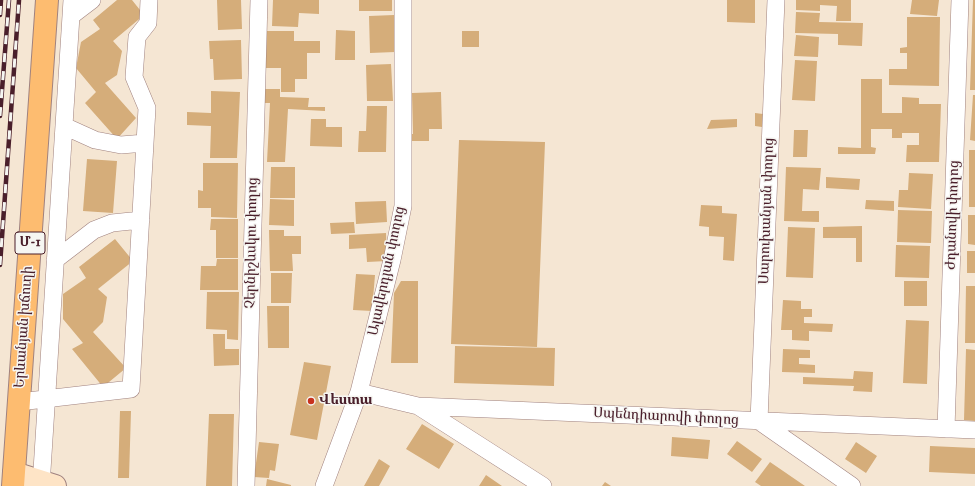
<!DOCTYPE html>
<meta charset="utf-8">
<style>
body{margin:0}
canvas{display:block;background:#f5e6d3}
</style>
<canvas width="975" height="486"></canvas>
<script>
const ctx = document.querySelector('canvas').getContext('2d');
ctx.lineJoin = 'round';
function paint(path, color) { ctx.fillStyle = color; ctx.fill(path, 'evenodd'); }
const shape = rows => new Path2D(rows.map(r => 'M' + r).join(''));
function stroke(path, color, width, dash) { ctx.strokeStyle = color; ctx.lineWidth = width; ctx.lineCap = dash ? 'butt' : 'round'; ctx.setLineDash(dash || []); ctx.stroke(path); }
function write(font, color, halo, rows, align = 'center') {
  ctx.font = font + ' "IM FELL Great Primer","Noto Serif Armenian",serif'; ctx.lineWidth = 3; ctx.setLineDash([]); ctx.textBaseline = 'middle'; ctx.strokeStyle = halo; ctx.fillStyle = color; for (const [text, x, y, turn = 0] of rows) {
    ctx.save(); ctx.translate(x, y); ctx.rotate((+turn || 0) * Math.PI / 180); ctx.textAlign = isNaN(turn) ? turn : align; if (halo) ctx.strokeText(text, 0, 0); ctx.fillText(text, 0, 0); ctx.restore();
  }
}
paint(shape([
 [117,0,132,0,144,15,113,41,122,51,117,75,105,83,136,118,117,139,85,103,96,92,76,68,81,42,100,29,93,20],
 [217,0,241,0,242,29,218,30],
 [273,0,319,0,319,14,299,13,298,27,272,26],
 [359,0,392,0,392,11,359,11],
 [727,0,755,0,755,23,727,22],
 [796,0,851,0,851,21,836,21,837,6,820,5,820,11,796,10],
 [912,0,939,0,937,16,910,14],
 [973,0,975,0,975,90,970,90],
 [796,12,820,13,819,22,863,23,862,46,838,45,838,34,795,33],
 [394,15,395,52,370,53,369,16],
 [907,17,940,17,939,86,889,85,889,69,907,69,907,53,900,53,900,48,907,47],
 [336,30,355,31,355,60,335,60],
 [263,31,294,31,294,41,320,41,320,53,307,53,307,79,295,79,295,92,281,92,281,68,263,68],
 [462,31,479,31,479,47,462,47],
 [796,35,819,37,818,57,794,56],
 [241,40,242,79,214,80,213,59,210,59,209,41],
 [795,60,817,61,815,101,792,100],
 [391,64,393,101,367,101,366,65],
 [861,79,882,79,882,113,902,113,902,97,919,98,919,104,941,104,939,162,906,162,907,145,919,145,919,133,902,133,902,138,892,138,892,129,871,129,871,147,876,148,875,154,838,154,838,147,861,148],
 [265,89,280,89,280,97,309,98,308,107,325,107,325,111,288,109,285,162,267,162,270,103,264,103],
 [211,91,240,92,237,158,210,158,211,126,187,125,187,112,211,113],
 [441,92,442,129,429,129,429,141,408,141,408,134,413,134,412,93],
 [973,95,975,95,975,141,970,140],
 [367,106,387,106,386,152,358,152,359,131,366,131],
 [755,113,763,114,762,127,755,126],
 [311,119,326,119,326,127,342,127,342,147,310,146],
 [737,119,737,127,707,129,711,120],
 [794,130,808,130,807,157,793,157],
 [459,140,545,142,537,347,451,344],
 [969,150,975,150,975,207,969,207],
 [87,159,117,161,113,213,83,211],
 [203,163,238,163,237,218,211,217,211,208,198,208,198,190,203,191],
 [271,167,295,167,295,198,270,198],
 [786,167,821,168,819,190,803,189,802,211,819,211,819,222,784,221],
 [909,173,933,174,931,209,898,207,899,190,908,190],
 [826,177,860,179,859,190,826,188],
 [270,199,294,200,294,226,269,225],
 [866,200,894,201,894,211,865,209],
 [386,201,387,222,356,224,355,202],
 [701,205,722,206,722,213,737,214,734,261,723,260,724,237,709,236,709,227,699,226],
 [898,210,932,211,931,243,897,242],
 [968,215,975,215,975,245,968,244],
 [211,219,238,219,238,258,216,258,216,230,210,230],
 [354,222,355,233,331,234,330,223],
 [862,226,862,262,856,262,856,238,823,238,823,227],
 [788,227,815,228,813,278,786,277],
 [269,230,284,230,284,236,301,236,301,254,292,254,293,271,270,271],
 [386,233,387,261,367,262,366,248,349,249,349,235],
 [115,239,133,261,98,289,107,297,103,322,93,332,126,368,103,387,72,349,83,343,63,319,63,294,86,278,79,267],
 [896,245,930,246,929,278,895,277],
 [967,251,975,251,975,273,967,273],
 [217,259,238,259,238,290,200,290,201,266,216,266],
 [271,273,292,273,291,303,271,303],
 [356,274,375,275,372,311,353,310],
 [401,281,418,281,418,363,391,363,394,293],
 [904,281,927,281,927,306,904,306],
 [966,286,975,286,975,343,965,343],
 [207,292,239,292,238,340,227,339,227,330,206,329],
 [783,300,801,301,801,309,812,309,812,317,804,317,804,323,833,324,832,332,809,331,809,341,792,340,792,330,781,330],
 [267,306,289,306,289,348,268,348],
 [906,320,929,321,927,384,903,383],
 [213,334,225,334,225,349,239,349,239,365,214,366],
 [455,346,555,348,554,386,454,383],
 [783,349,810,350,810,358,799,358,799,364,815,365,815,373,782,372],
 [966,349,975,350,975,421,964,420],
 [304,362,331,366,317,440,290,435],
 [854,371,873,372,872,392,853,391,854,386,803,384,803,377,853,379],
 [120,411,131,411,129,478,118,478],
 [209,414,234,414,232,486,206,486],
 [422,424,454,444,439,469,406,449],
 [672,437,710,440,708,459,671,456],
 [737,441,762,459,752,472,727,454],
 [259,442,279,444,275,471,270,470,269,478,254,477],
 [856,442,877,456,866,473,845,459],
 [930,446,975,448,975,474,929,472],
 [379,459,390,466,379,486,364,486],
 [770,462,805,486,761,486,755,482],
 [486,475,502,486,479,486],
 [267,479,291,485,291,486,266,486],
 [605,482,611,486,602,486]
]), '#d5ad7a');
const street = shape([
 [776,0,759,421,852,486],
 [71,16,92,0],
 [64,126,95,140,121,145,145,143],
 [55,260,94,230,112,223,141,220],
 [359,392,418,406,975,430],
 [19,402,131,389,147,108,134,77,137,37,148,23,149,0],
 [418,406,543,486],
 [946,429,960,0],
 [41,486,72,0],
 [246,486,259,0],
 [324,486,359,392,392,260,403,206,403,0]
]);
const secondary = shape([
 [14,473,55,486]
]);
const highway = shape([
 [13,486,47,0]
]);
stroke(street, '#a0827f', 18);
stroke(secondary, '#a0827f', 24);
stroke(highway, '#a0827f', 24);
stroke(street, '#fff', 17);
stroke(secondary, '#fee4c6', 22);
stroke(highway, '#fdbc70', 22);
const rail = shape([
 [0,15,1,0],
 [0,116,9,0],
 [0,265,19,0]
]);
stroke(rail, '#4a1f2b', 4.5);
stroke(rail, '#f6f6f2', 3, [9]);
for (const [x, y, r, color] of [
 [311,401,4,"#c8321e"]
]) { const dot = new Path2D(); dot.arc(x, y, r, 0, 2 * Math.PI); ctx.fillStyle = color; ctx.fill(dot); stroke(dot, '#f6f6f2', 1.5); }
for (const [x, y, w] of [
 [30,243,30]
]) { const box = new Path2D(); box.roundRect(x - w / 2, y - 11, w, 22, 3); ctx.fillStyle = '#f6f6f2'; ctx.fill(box); stroke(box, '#4a1f2b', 1); }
write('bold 13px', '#4a1f2b', null, [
 ["Մ-1",30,243]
]);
write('14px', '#4a1f2b', '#f6f6f2', [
 ["Սարուխանյան փողոց",767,211,-88],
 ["Ժդանովի փողոց",953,215,-88],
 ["Չերնիշևսկու փողոց",252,243,-89],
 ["Ալավերդյան փողոց",387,271,-78],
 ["Երևանյան խճուղի",24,327,-86],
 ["Սպենդիարովի փողոց",666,417,3]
]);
write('bold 14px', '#4a1f2b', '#f6f6f2', [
 ["Վեստա",319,401]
], 'left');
</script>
